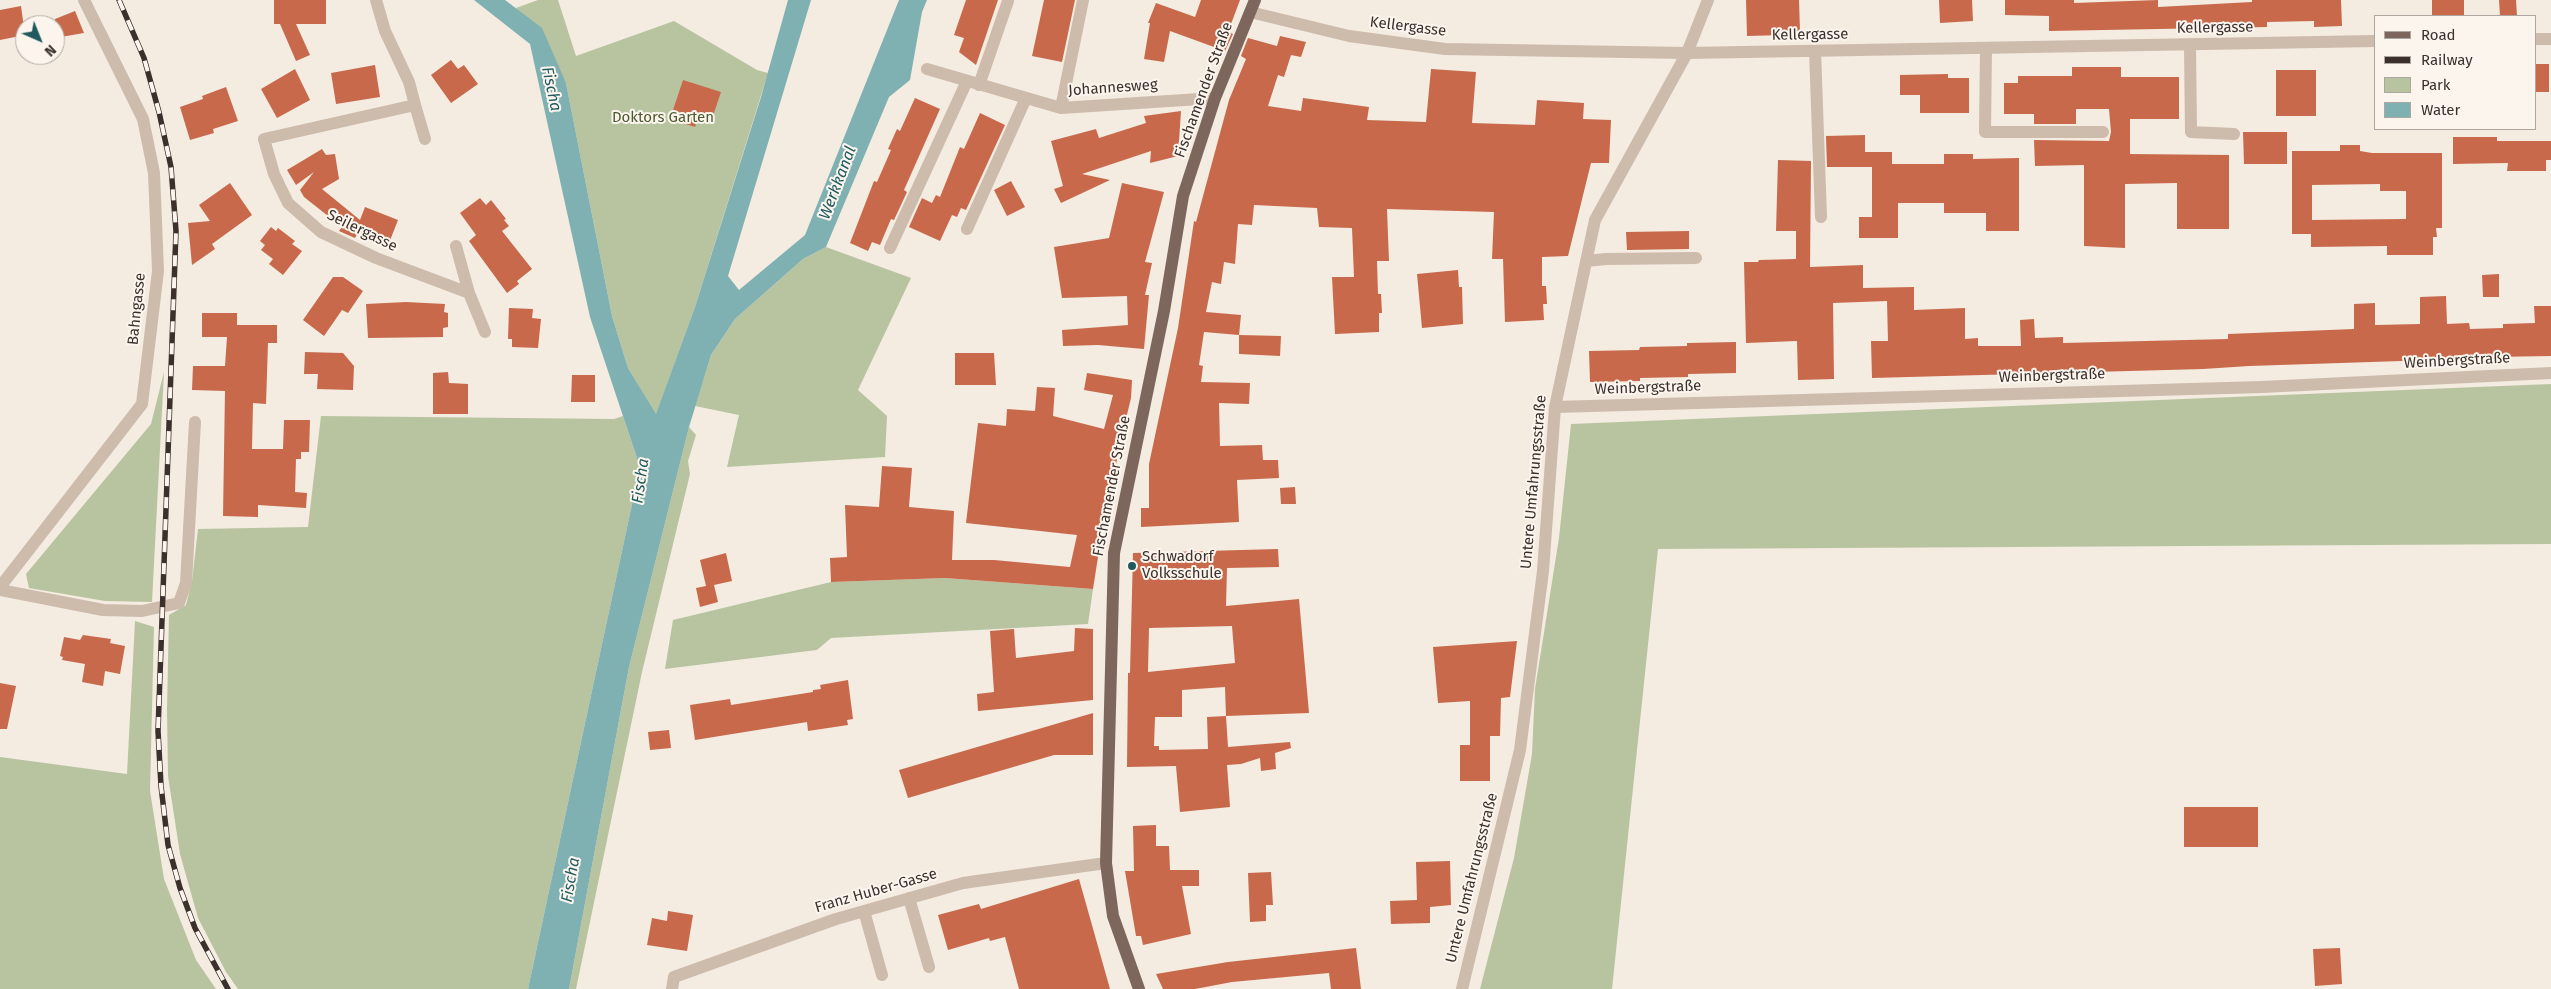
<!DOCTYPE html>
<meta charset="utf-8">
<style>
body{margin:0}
#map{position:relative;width:2551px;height:989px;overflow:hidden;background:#f4ebe1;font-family:"Fira Sans",sans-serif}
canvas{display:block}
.legend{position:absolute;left:2374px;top:15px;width:162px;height:115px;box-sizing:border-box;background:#fbf5ee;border:1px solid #aea6a0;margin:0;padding:6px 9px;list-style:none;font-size:15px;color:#3b302b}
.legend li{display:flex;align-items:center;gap:10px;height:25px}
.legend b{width:25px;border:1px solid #aea6a0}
.north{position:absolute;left:15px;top:15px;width:50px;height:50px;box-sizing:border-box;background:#fbf5ee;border:1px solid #aea6a0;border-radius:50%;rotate:136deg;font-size:14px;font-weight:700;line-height:20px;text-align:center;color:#3b302b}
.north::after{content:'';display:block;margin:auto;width:18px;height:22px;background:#1f5a5e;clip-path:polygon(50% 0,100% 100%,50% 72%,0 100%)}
</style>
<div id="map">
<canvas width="2551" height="989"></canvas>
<ul class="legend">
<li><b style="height:6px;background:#7d675c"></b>Road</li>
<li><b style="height:6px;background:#3b302b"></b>Railway</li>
<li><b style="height:14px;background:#b8c4a0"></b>Park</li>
<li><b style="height:14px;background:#7fb0b2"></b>Water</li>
</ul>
<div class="north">N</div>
</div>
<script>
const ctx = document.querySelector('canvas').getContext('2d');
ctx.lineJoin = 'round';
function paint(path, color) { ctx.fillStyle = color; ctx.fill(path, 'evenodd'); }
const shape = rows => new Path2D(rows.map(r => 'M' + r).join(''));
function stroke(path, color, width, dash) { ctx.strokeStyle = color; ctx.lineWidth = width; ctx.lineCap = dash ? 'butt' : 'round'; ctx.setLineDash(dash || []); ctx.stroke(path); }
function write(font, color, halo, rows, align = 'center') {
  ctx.font = font + ' "Fira Sans",sans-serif'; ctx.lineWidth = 4; ctx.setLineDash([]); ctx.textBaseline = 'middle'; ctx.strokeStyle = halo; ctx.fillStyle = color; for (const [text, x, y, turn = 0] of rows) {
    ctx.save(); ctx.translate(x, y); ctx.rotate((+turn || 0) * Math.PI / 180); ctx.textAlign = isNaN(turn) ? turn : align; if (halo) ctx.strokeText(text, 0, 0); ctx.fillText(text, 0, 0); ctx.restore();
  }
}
paint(shape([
 [538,0,558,0,576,56,674,21,757,70,768,73,695,307,656,415,628,368,612,316,566,83,516,8],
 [826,247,911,278,858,390,887,416,885,457,727,467,739,415,695,406,711,355,735,319,803,259],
 [164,372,152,602,105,601,29,588,26,574,151,424],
 [2551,384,2551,544,1658,549,1612,989,1480,989,1514,858,1532,754,1535,689,1559,538,1571,424],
 [321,416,614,419,623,416,640,467,528,989,238,989,226,972,198,918,180,854,168,776,167,709,169,615,186,605,192,581,198,529,308,527],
 [689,427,696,435,688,461,690,474,642,672,576,989,569,989,629,667],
 [945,578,1093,589,1088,624,831,638,817,650,665,669,673,620,831,582],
 [135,621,154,627,150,791,164,879,196,960,216,989,0,989,0,757,127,774]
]), '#b8c4a0');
paint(shape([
 [474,0,505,0,542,28,566,83,612,316,628,368,656,414,695,307,761,97,788,0,811,0,728,276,739,290,805,235,899,0,927,0,922,12,910,80,889,97,826,247,803,259,735,319,711,355,689,427,629,667,569,989,528,989,640,467,590,317,530,44]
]), '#7fb0b2');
paint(shape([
 [274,0,326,0,326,24,296,24,310,55,296,61,280,24,274,24],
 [966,0,998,0,976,65,959,52,964,38,954,35],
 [1044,0,1075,0,1062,62,1032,56],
 [1201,0,1240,0,1228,32,1233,34,1225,51,1170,31,1164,62,1144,59,1150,23,1148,23,1156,3,1195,17],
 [1746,0,1799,0,1800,32,1783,32,1783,35,1747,36],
 [1939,0,1972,0,1973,21,1940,23],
 [2005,0,2074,0,2074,3,2158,0,2158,7,2252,2,2252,0,2341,0,2342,26,2314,27,2314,21,2267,22,2267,27,2049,31,2049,16,2005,15],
 [2432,0,2464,0,2464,16,2432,16],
 [2499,0,2516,0,2517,16,2500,16],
 [21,6,25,35,0,40,0,10],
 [75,11,84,33,55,38,55,19],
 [1280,36,1306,42,1301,57,1291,55,1284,77,1278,75,1268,106,1301,111,1303,98,1369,107,1367,120,1426,122,1431,69,1476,72,1472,123,1535,125,1537,100,1584,103,1583,119,1611,120,1609,163,1591,163,1568,256,1542,257,1542,286,1546,286,1547,304,1543,304,1544,320,1505,322,1503,259,1492,259,1494,212,1387,209,1389,261,1377,261,1378,294,1381,294,1382,313,1379,313,1379,332,1335,334,1332,277,1354,277,1352,228,1319,227,1317,208,1254,205,1252,225,1238,224,1235,264,1224,262,1221,284,1212,282,1206,312,1241,315,1239,335,1204,332,1199,365,1203,366,1201,382,1250,383,1249,404,1219,403,1220,446,1262,445,1263,460,1278,460,1279,478,1237,480,1239,522,1141,527,1141,508,1149,508,1149,464,1178,328,1194,221,1196,222,1229,100,1246,59,1241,56,1248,38,1277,46],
 [451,60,458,69,464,65,478,84,451,103,431,75],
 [2535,64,2549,64,2549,92,2535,92],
 [375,65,380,97,336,104,331,73],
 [2072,67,2121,67,2121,77,2179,77,2179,119,2130,119,2130,154,2229,155,2229,229,2177,229,2177,183,2125,184,2125,248,2084,246,2084,165,2035,166,2034,140,2109,141,2111,132,2109,109,2076,109,2076,124,2034,124,2034,114,2004,114,2004,83,2018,83,2018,76,2072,76],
 [295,69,310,100,277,118,261,89],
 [2276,70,2316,70,2316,116,2276,116],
 [1948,74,1948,78,1969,78,1969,113,1920,113,1920,95,1900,95,1900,75],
 [683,80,721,92,713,116,700,112,695,127,670,119],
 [226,87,238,121,213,129,214,133,190,140,180,107,203,99,202,96],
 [915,98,940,109,904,190,907,192,894,220,891,219,880,245,872,242,868,251,850,243,874,181,877,182,891,150,888,149,897,129,900,131],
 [1181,111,1178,156,1150,163,1151,151,1082,174,1110,180,1061,203,1054,189,1063,186,1051,141,1096,129,1099,138,1146,123,1144,116],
 [980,113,1005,125,966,210,961,208,957,217,952,215,940,241,909,227,922,198,932,203,936,195,940,197,960,147,964,149],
 [2243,132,2287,132,2287,164,2244,164],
 [1865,135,1865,152,1892,152,1892,164,1944,164,1944,154,1973,154,1973,159,2019,158,2019,231,1986,231,1986,213,1944,213,1944,203,1898,203,1898,238,1859,238,1859,217,1872,217,1872,167,1827,167,1826,136],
 [2453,137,2497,137,2497,141,2551,141,2551,160,2546,160,2546,171,2507,171,2508,163,2453,164],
 [2340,145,2360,145,2360,151,2372,153,2442,153,2442,228,2436,228,2437,237,2433,237,2433,255,2387,255,2387,246,2311,247,2311,234,2292,234,2292,151,2340,151],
 [2380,184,2380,191,2406,191,2406,219,2312,220,2312,185],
 [322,149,326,155,335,154,339,179,322,189,360,220,365,207,398,220,389,243,358,232,355,238,339,231,342,227,304,197,300,190,314,172,296,185,287,170],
 [1778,160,1811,161,1810,267,1863,265,1863,288,1914,287,1914,310,1965,308,1965,339,1978,338,1978,346,2021,346,2020,320,2034,319,2035,338,2063,337,2063,343,2228,339,2228,334,2354,329,2354,304,2375,303,2375,325,2420,324,2420,297,2446,296,2447,324,2469,323,2470,329,2503,328,2503,324,2535,323,2534,306,2551,306,2551,356,2432,358,2432,360,2249,366,2203,369,1872,378,1871,341,1888,341,1887,301,1833,303,1834,379,1798,380,1797,341,1746,343,1744,262,1758,262,1759,260,1796,259,1796,231,1776,231],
 [1011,181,1025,207,1007,216,994,190],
 [230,183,252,215,212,244,215,249,192,265,188,223,210,221,199,205],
 [1122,183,1164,192,1145,262,1152,263,1145,295,1149,295,1144,349,1098,345,1063,346,1062,330,1128,325,1127,296,1062,298,1054,247,1109,238],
 [480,198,486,205,491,200,506,219,504,220,509,226,502,231,532,269,517,281,519,284,507,293,469,241,476,235,460,213],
 [271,227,276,231,278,228,295,241,292,244,302,251,283,275,269,264,273,259,261,250,265,245,260,241],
 [1689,231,1689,249,1627,250,1626,232],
 [1458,270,1459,287,1462,287,1463,324,1422,328,1417,274],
 [2499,274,2499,297,2483,297,2482,275],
 [333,277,343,277,363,291,348,313,342,310,324,336,303,320],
 [406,302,445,304,444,312,448,313,448,327,443,328,443,337,368,338,366,304],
 [509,308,533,309,532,318,541,319,538,348,512,347,512,339,508,339],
 [202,313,237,313,237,325,277,325,277,343,268,343,266,404,253,403,252,449,283,449,284,420,310,420,309,452,301,452,301,459,296,459,295,492,307,493,306,508,258,505,258,517,223,516,225,391,192,390,193,366,225,366,227,337,202,337],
 [1239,335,1281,336,1280,356,1239,354],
 [1736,342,1736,373,1688,374,1688,377,1640,378,1640,381,1590,382,1589,351,1639,350,1640,347,1687,346,1687,343],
 [305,352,343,353,354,366,353,390,317,389,318,374,304,374],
 [955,353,994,353,996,385,955,385],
 [448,372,449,383,468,384,468,414,433,414,433,373],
 [1087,373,1132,380,1131,398,1119,448,1105,525,1103,525,1093,589,945,578,831,582,830,558,847,557,845,505,879,507,882,466,912,468,909,507,954,511,952,560,994,560,1070,567,1077,535,966,523,978,423,1006,426,1007,409,1035,411,1037,387,1055,388,1053,416,1104,429,1113,395,1084,390],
 [572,375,595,375,595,402,571,402],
 [1295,487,1296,504,1281,504,1280,488],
 [1278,549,1279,567,1227,568,1226,606,1299,599,1309,713,1226,716,1228,747,1290,742,1291,748,1275,753,1276,769,1261,771,1260,758,1241,764,1227,765,1230,807,1180,812,1176,766,1127,767,1128,673,1130,673,1133,553],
 [1232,626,1235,663,1148,672,1149,628],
 [1225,687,1226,716,1207,717,1208,749,1159,750,1159,746,1154,746,1155,717,1182,717,1182,690],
 [726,553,732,581,714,585,718,602,700,607,696,588,706,586,700,560],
 [1075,628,1093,629,1093,700,978,711,977,694,994,692,990,631,1014,629,1016,658,1074,651],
 [83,635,111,639,110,643,125,646,120,674,105,671,103,686,82,682,85,664,62,660,63,657,60,656,64,637,80,640],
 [1517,641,1510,697,1501,698,1500,736,1490,736,1490,781,1460,781,1460,745,1470,745,1470,701,1438,703,1433,647],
 [848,680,853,719,847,720,848,725,808,731,807,722,695,740,690,705,730,699,731,705,813,692,813,690,821,689,820,685],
 [0,683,16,686,7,729,0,729],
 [1093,713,1093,755,1054,755,908,798,899,770],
 [669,730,671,748,650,750,648,732],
 [2184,807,2258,807,2258,847,2184,847],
 [1156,825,1156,846,1169,846,1170,870,1199,870,1199,886,1182,886,1191,934,1143,945,1141,936,1136,936,1125,871,1134,871,1133,826],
 [1450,861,1451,905,1430,907,1430,923,1391,924,1390,901,1417,900,1416,862],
 [1271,872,1273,905,1266,905,1266,921,1250,922,1248,873],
 [1079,879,1110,989,1019,989,1005,937,990,941,989,938,948,950,938,915,979,904,981,909],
 [668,911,693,915,687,951,647,945,652,918,667,921],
 [1356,948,1361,989,1331,989,1329,973,1232,982,1195,989,1163,989,1156,974,1228,962],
 [2340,948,2342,984,2315,986,2313,949]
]), '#c8694b');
stroke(shape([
 [376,0,385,31,409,82,415,105,264,139,274,174,288,203,321,232,376,258,469,293,485,332],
 [1250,12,1349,36,1445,49,1687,53,2375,41],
 [2535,39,2551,39],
 [2190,45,2191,132,2234,134],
 [1986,48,1985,132,2103,132],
 [1815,51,1821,217],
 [927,69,1061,108,1215,98],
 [979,85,1008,1],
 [415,105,425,139],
 [1061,108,1083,0],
 [967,229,1026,98],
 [456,246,469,293],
 [890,248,967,81],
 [1586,261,1606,259,1696,258],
 [1555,407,2262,387,2551,373],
 [0,587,142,404,158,271,154,173,143,119,84,0],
 [0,590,103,610,142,611,179,603,186,583,195,422],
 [909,898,929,967],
 [864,911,882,975],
 [672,989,674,977,836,919,963,883,1106,863],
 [1462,989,1520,750,1543,571,1555,407,1595,220,1687,53,1708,0]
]), '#cdbbac', 12);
stroke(shape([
 [1139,989,1113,916,1106,863,1114,553,1164,311,1183,196,1215,98,1255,0]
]), '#7d675c', 12);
const rail = shape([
 [119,0,144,58,159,112,171,167,176,231,158,731,161,786,168,845,180,888,195,928,228,989]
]);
stroke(rail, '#3b302b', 5.5);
stroke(rail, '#fbf5ee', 4, [11]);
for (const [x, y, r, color] of [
 [1132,566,5,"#1f5a5e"]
]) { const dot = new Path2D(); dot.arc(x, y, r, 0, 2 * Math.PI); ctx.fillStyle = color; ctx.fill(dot); stroke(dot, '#fbf5ee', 2); }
write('15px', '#3b302b', '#fbf5ee', [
 ["Kellergasse",1408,27,7],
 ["Kellergasse",2215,28,-1],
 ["Kellergasse",1810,35,-1],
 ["Johannesweg",1113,88,-4],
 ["Fischamender Straße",1204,90,-70],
 ["Seilergasse",362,231,26],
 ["Bahngasse",137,309,-84],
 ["Weinbergstraße",2457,361,-3],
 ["Weinbergstraße",2052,376,-2],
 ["Weinbergstraße",1648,388,-2],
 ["Untere Umfahrungsstraße",1534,482,-85],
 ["Fischamender Straße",1112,486,-79],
 ["Untere Umfahrungsstraße",1472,878,-76],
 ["Franz Huber-Gasse",876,891,-16]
]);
write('15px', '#4a5a2e', '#fbf5ee', [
 ["Doktors Garten",663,118]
]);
write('15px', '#3b302b', '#fbf5ee', [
 ["Schwadorf",1142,557],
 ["Volksschule",1142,574]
], 'left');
write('italic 16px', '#1f5a5e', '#fbf5ee', [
 ["Fischa",551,89,78],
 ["Werkkanal",838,183,-69],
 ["Fischa",641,481,-82],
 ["Fischa",571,880,-80]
]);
</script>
